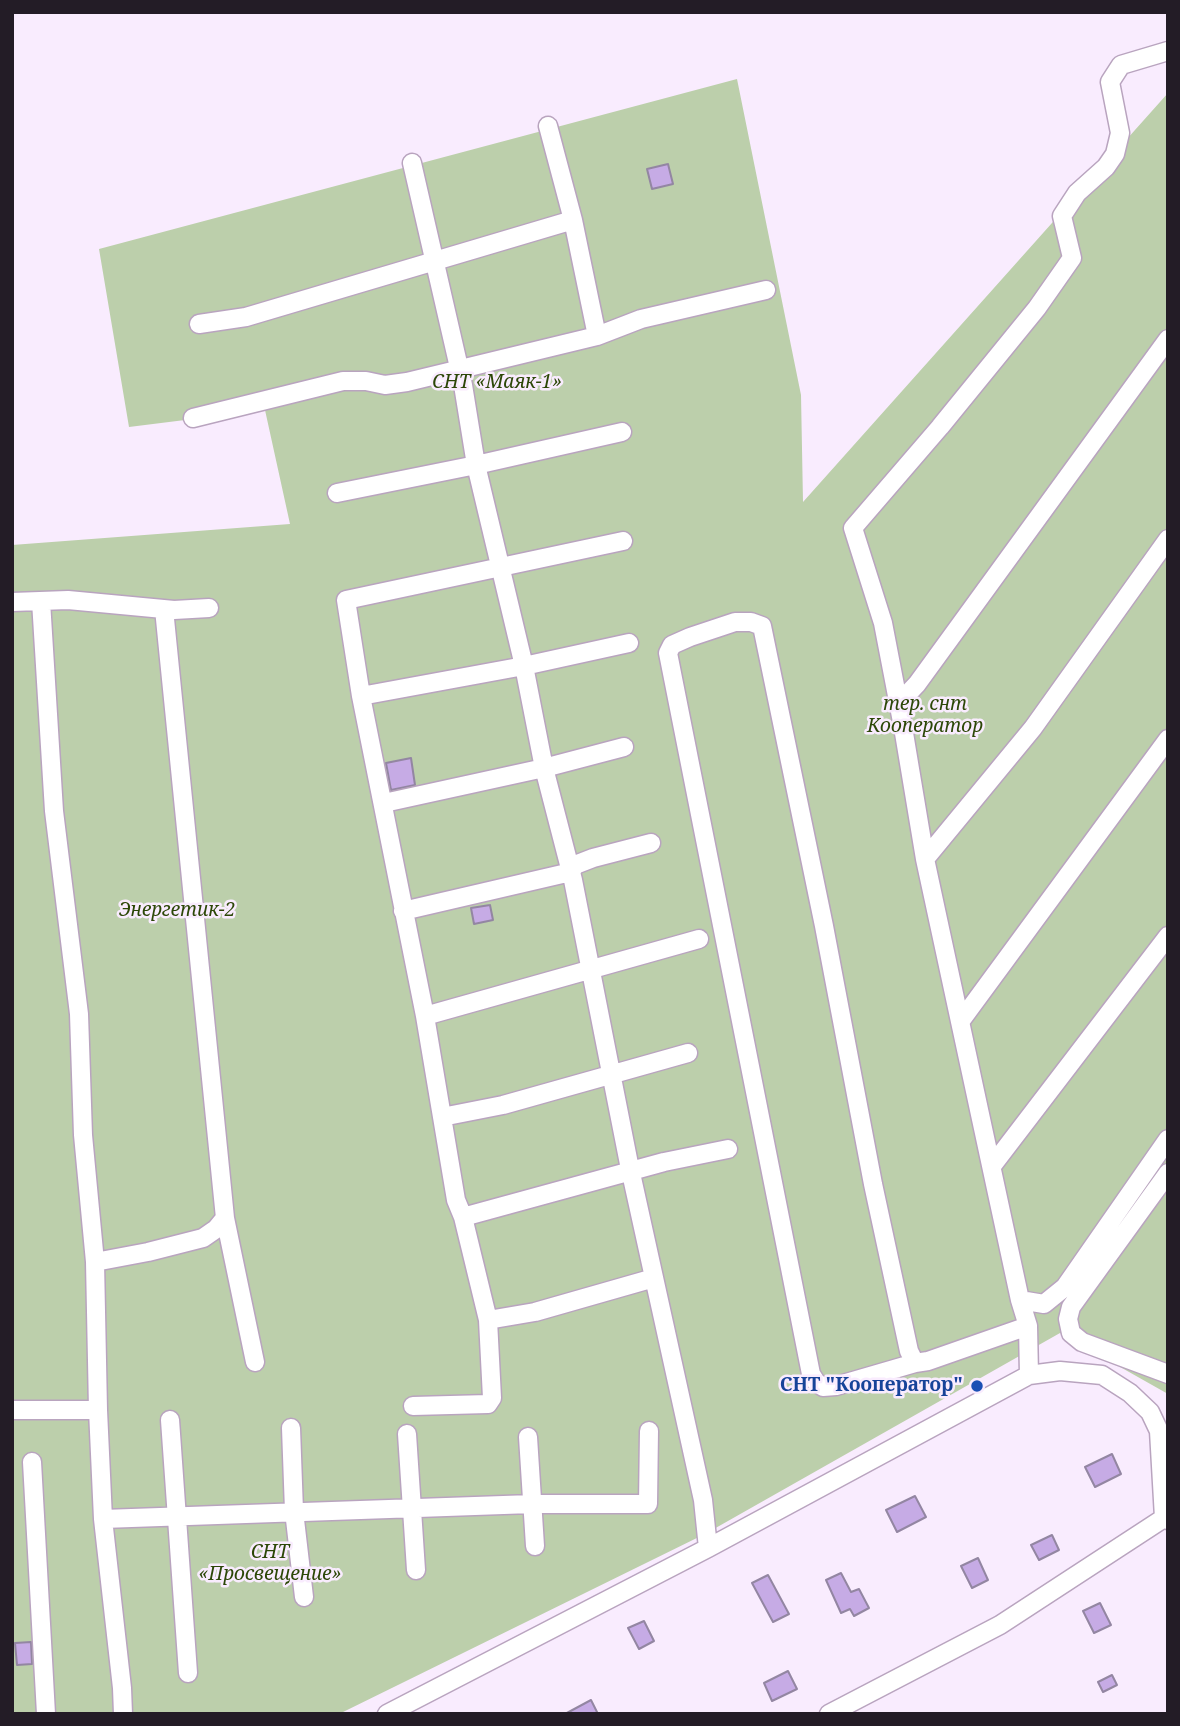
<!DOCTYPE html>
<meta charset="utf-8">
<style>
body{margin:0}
#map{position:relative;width:1180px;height:1726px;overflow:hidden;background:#f9ecfe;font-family:"Noto Serif",serif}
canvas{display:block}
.frame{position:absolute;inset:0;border:14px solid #231c26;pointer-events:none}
</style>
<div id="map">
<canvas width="1180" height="1726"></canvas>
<div class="frame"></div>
</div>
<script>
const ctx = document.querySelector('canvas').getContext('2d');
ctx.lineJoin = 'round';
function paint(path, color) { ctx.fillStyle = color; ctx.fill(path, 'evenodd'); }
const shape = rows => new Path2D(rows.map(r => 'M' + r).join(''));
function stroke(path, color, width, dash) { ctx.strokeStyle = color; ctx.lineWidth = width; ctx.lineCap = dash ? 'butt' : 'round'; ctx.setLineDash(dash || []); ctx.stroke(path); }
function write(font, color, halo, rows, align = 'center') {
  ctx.font = font + ' "Noto Serif",serif'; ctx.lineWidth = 5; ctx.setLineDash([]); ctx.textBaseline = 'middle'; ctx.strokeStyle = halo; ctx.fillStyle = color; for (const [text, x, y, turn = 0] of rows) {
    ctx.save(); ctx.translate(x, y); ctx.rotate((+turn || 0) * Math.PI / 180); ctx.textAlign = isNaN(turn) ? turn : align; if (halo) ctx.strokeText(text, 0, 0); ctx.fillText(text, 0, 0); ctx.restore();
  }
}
paint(shape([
 [737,79,801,395,803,502,1168,93,1168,1394,1060,1333,705,1534,339,1714,12,1714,12,545,290,524,265,410,129,427,99,249]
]), '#bccfab');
const building = shape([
 [668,164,673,184,652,189,647,169,668,164],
 [411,758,415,785,391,790,386,763,411,758],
 [490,905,493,920,474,924,471,908,490,905],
 [1112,1454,1121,1474,1095,1487,1085,1467,1112,1454],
 [915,1496,926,1517,897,1532,886,1510,915,1496],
 [1052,1535,1059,1550,1039,1560,1031,1545,1052,1535],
 [978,1558,988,1580,972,1588,961,1566,978,1558],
 [841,1573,851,1592,859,1589,869,1608,854,1616,850,1609,841,1613,826,1580,841,1573],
 [768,1575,789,1614,773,1622,752,1583,768,1575],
 [1100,1603,1111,1625,1094,1633,1083,1611,1100,1603],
 [644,1621,654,1641,639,1649,628,1628,644,1621],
 [31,1642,32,1664,17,1665,15,1643,31,1642],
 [788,1671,797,1689,772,1701,764,1683,788,1671],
 [1112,1675,1117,1685,1103,1692,1098,1682,1112,1675],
 [591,1700,598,1714,565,1714,591,1700]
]);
paint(building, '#c6abe5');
stroke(building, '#9386a2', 2);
const minor = shape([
 [548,126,573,220,597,336],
 [412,163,463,385,476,465,524,666,544,768,573,880,629,1164,703,1500,708,1548],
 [199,324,246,317,573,220],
 [193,418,343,381,366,381,385,385,407,382,597,336,641,319,766,290],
 [337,493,476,465,622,432],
 [41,601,54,811,79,1014,83,1135,95,1262,98,1410,103,1519,122,1688,123,1714],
 [12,602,68,600,174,610,209,608],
 [361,696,524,666,629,643],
 [899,703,917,684,1168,339],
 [384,803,544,768,624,747],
 [925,859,1033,728,1168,539],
 [403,911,571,872,575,865,593,858,651,843],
 [425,1016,699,939],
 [960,1022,1168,739],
 [442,1117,503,1105,688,1053],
 [992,1166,1168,936],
 [1168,1173,1071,1307,1068,1319,1071,1333,1082,1342,1168,1374],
 [463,1217,664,1162,728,1149],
 [225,1218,255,1362],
 [95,1262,148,1252,203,1238,216,1229,225,1218,164,609],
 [1020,1300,1044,1304,1065,1287,1168,1139],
 [488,1320,535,1312,654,1278],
 [915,1363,836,1386,823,1387,816,1382,811,1374,668,653,672,645,690,637,735,622,751,622,762,626,824,926,873,1184,909,1351,915,1363,928,1361,1028,1326],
 [1029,1375,1028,1326,1020,1300,925,859,903,727,883,623,853,528,940,427,1037,308,1072,258,1062,216,1077,193,1106,167,1115,154,1120,133,1110,82,1121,65,1168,51],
 [413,1406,488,1404,492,1398,488,1320,463,1217,456,1200,425,1016,361,696,346,600,623,541],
 [12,1410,98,1410],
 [170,1420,188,1673],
 [291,1428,294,1511,304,1597],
 [407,1434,416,1570],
 [528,1437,535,1546],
 [32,1462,46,1714],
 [103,1519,532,1504,648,1504,649,1431],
 [387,1714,708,1548,1029,1375,1060,1371,1102,1375,1130,1393,1150,1412,1159,1431,1164,1518,1168,1520],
 [829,1714,1000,1625,1164,1518]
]);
stroke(minor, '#b9a4bf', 21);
stroke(minor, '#fff', 18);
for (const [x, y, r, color] of [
 [977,1386,7,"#1a4fb4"]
]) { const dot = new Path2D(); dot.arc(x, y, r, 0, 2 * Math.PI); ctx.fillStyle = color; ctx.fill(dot); stroke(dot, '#f9ecfe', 2.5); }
write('italic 19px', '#2c4707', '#f9ecfe', [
 ["СНТ «Маяк-1»",497,383],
 ["тер. снт",925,705],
 ["Кооператор",925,727],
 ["Энергетик-2",177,911],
 ["СНТ",270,1553],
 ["«Просвещение»",270,1575]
]);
write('bold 19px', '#164399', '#f9ecfe', [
 ["СНТ \"Кооператор\"",963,1386]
], 'right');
</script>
